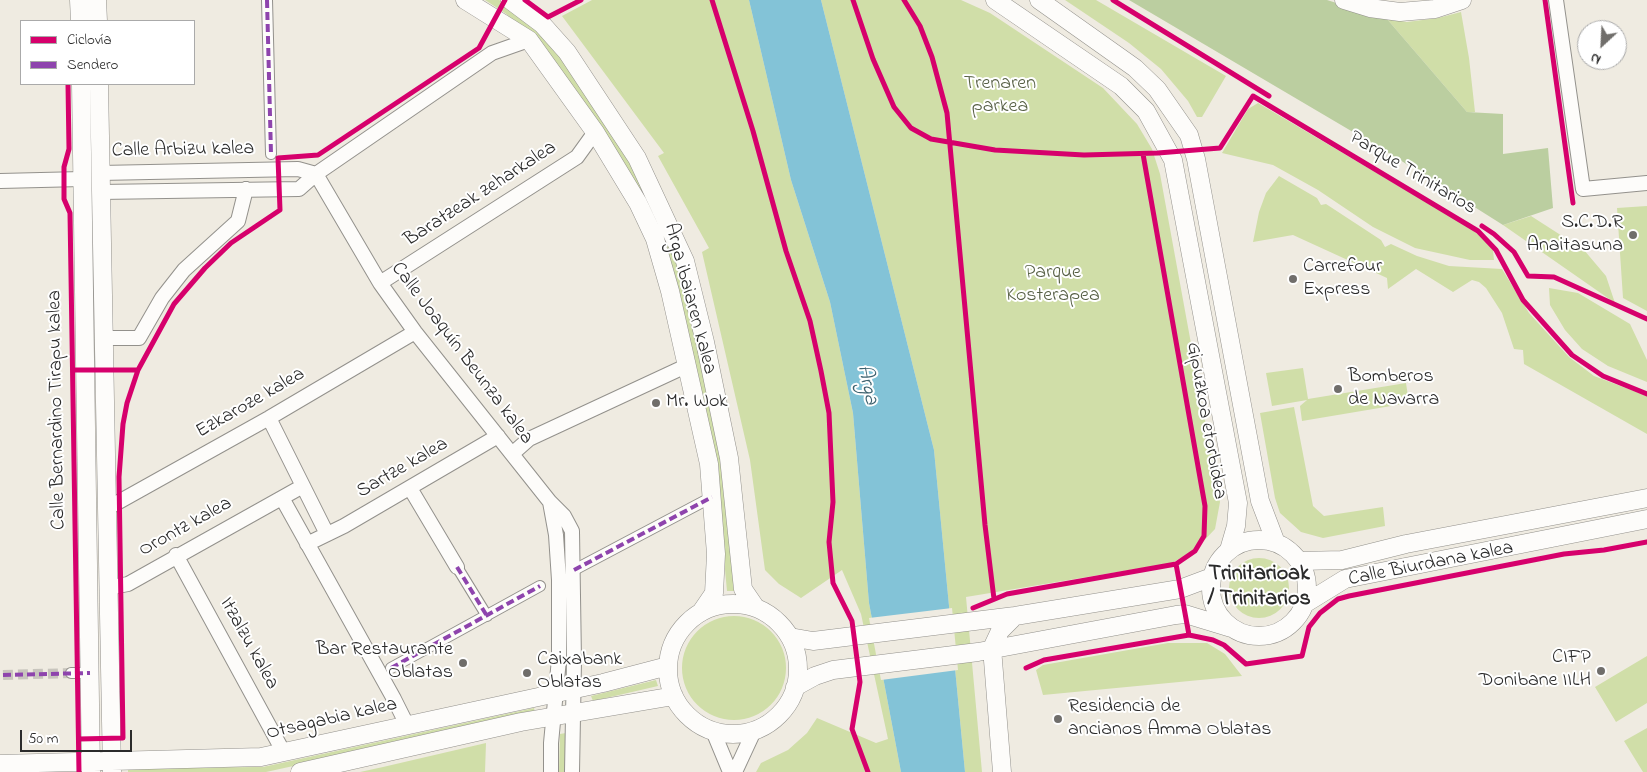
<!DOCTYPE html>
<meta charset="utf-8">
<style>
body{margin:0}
#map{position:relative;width:1647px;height:772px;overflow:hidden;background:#efebe1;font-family:"Indie Flower",sans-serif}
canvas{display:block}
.legend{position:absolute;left:20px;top:20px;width:175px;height:65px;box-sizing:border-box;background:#fff;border:1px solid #aaa;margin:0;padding:6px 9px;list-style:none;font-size:15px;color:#2b2b2b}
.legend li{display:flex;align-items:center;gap:10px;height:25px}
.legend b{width:25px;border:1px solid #aaa}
.north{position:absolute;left:1577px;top:20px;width:50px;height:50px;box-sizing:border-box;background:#fff;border:1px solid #aaa;border-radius:50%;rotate:205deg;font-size:14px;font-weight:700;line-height:20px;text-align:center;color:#2b2b2b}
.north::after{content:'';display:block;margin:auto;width:18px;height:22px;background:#706e6b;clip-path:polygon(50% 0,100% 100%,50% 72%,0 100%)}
.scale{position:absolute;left:20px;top:730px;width:112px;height:22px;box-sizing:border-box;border:2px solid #2b2b2b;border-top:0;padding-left:6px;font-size:15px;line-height:18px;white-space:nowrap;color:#2b2b2b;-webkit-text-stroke:4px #fff;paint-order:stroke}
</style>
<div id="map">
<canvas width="1647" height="772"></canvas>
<ul class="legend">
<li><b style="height:6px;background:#d6006c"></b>Ciclovía</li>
<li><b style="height:6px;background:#8e44ad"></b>Sendero</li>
</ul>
<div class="north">N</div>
<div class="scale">50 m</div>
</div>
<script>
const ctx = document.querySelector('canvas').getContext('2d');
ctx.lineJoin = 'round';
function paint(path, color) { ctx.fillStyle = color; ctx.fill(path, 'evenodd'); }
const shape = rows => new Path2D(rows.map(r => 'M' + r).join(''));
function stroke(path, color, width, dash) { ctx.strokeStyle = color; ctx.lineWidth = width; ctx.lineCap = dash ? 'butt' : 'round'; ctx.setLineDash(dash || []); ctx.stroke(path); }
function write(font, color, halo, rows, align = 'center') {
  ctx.font = font + ' "Indie Flower",sans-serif'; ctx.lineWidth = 4; ctx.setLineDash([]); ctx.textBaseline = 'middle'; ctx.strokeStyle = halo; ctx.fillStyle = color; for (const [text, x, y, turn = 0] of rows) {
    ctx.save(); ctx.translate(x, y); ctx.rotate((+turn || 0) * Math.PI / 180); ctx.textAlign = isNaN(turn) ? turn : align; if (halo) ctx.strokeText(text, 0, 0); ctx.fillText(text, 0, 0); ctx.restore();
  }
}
paint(shape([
 [485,0,499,0,508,5,556,49,645,186,679,269,723,459,734,591,727,591,715,462,670,268,588,111,559,67,538,41,505,13],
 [592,0,749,0,791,180,830,302,853,413,869,603,901,772,756,772,761,763,788,750,807,733,817,718,876,743,888,739,861,614,842,570,801,598,779,584,765,570,750,460,702,252,709,248,658,156,664,153,562,16],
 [821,0,961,0,990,13,1103,88,1137,124,1152,149,1160,174,1220,502,1215,529,1196,549,1172,563,966,597,982,772,965,772,934,450],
 [1065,0,1096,0,1226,76,1202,117,1197,117,1188,101,1161,69,1129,43],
 [1461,12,1469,58,1475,112,1467,112,1387,19,1407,22,1438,18],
 [1258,103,1468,227,1482,237,1493,250,1494,260,1470,260,1415,248,1373,227,1318,190,1273,165,1222,153,1248,109],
 [1279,176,1317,198,1321,205,1326,204,1381,240,1385,247,1391,244,1417,256,1449,266,1502,269,1529,313,1569,357,1594,376,1647,396,1647,434,1524,364,1523,350,1514,349,1502,313,1486,288,1479,282,1472,280,1453,292,1416,269,1388,289,1387,278,1293,235,1253,242,1259,212,1266,193],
 [1647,206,1647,311,1623,298,1617,208],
 [1531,216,1584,250,1606,276,1615,303,1503,225],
 [1549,288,1578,293,1630,324,1647,360,1647,382,1608,366,1582,349,1565,330,1550,305],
 [1303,368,1308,399,1406,383,1409,403,1302,421,1300,406,1307,400,1272,406,1266,373],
 [1294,407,1313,506,1324,516,1383,507,1385,526,1323,538,1301,532,1280,513,1275,498,1260,413],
 '1229 588a30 30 0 1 1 60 0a30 30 0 1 1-60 0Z',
 '682 668a52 52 0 1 1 104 0a52 52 0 1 1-104 0Z',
 [1168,643,1207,643,1225,654,1242,676,1043,695,1036,670,1043,665],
 [1647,656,1647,703,1616,722,1595,687],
 [656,680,658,686,593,701,591,696],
 [534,708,535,713,266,772,128,772,128,768,263,767],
 [1647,728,1647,772,1643,772,1624,741],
 [566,733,566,772,559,772,560,734],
 [486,743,485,772,360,772,383,767]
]), '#d0dea8');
paint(shape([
 [1129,0,1327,0,1387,19,1467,112,1503,114,1503,154,1548,148,1553,208,1503,225,1392,155]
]), '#bbcea0');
paint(shape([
 [749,0,821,0,934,450,965,772,901,772,869,603,853,413,830,302,791,180]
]), '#83c3d7');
paint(shape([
 [952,608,958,670,881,680,869,618]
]), '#efebe1');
stroke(shape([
 [3,675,71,673]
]), '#c8c5bd', 10, [10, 5]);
const pedestrian = shape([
 [267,0,271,154],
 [457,567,487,616],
 [574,570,712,497],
 [391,668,540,586],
 [71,673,90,673]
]);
const minor = shape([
 [1556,0,1583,189,1647,183],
 [100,173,298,169,316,174],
 [316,174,380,283,415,332,550,502,564,516,572,531,574,661,572,772],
 [0,181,82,179],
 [100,192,299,189,316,174,492,53,529,40],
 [380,283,577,157,595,132],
 [103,338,139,338,162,298,184,270,238,221,246,189],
 [269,418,327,534],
 [512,454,529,439,686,366],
 [410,488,457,567],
 [282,498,394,699,407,725],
 [550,502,556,535,559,580,559,659,551,743,551,772],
 [106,509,269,418,415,332],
 [307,544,344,526,498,436],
 [176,555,284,753],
 [107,588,128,584,303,486],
 [713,731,730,772],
 [735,772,754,731]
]);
const tertiary = shape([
 [79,0,80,21],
 [97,0,98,21],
 [465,0,529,40,595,132,638,203,655,239,670,291,709,464,716,554,714,593,701,612],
 [510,0,542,24,567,52,637,158,685,261,705,342,729,458,743,589,756,608],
 [995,0,1121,86,1146,111,1173,160,1238,503,1236,526,1229,550],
 [1039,0,1135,68,1157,89,1189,135,1196,159,1260,501,1276,543],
 [1344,0,1370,8,1400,12,1435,9,1462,0],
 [81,84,91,772],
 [99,84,112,772],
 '1211 588a48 48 0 1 1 96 0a48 48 0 1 1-96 0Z',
 [1300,561,1342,560,1406,544,1647,498],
 [1306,603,1345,579,1647,519],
 '668 669a65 65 0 1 1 130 0a65 65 0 1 1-130 0Z',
 [790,637,813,641,1015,616,1180,589,1212,577],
 [795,687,815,676,833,670,978,652,1176,615,1185,614,1231,628],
 [0,764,261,757,603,683,668,666],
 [300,772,521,722,674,696],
 [1002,772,992,648,1000,631,1015,616]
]);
stroke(pedestrian, '#93918c', 12);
stroke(minor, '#93918c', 16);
stroke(tertiary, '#93918c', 19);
stroke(pedestrian, '#fdfcfa', 10);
stroke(minor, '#fdfcfa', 14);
stroke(tertiary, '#fdfcfa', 18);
stroke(shape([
 [267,0,271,154],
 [457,567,487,616],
 [574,570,712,497],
 [391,668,540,586],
 [3,675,90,673]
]), '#8e44ad', 4, [8, 4]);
stroke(shape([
 [525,0,548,17,581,0],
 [712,0,753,131,786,251,810,321,821,371,829,413,833,502,829,542,833,583,852,621,860,682,852,729,868,772],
 [853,0,873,59,894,107,911,128,931,139,995,150,1084,155,1158,153,1220,148,1253,96,1478,231,1496,250,1523,300,1572,355,1603,376,1647,394],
 [904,0,920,26,932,57,947,113,985,525,994,599],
 [1113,0,1269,96],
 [1545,0,1573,203],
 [68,84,69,149,64,167,64,199,70,213,79,772],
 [1482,226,1494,234,1514,252,1528,276,1554,277,1647,319],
 [73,370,138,370,174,304,205,268,231,243,280,210,278,158,318,155,479,48,505,0],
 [1176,564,1189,635],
 [973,608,1007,594,1176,564,1195,551,1204,536,1205,506,1143,154],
 [1026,668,1044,660,1189,635,1213,640,1224,645,1246,664,1302,656,1309,627,1320,613,1338,599,1349,596,1564,554,1604,550,1647,542],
 [79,739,123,738,119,477,123,424,127,403,138,370]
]), '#d6006c', 5);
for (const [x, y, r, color] of [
 [1633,235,5,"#706e6b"],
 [1293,279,5,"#706e6b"],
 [1338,389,5,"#706e6b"],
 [656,403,5,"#706e6b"],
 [463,663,5,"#706e6b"],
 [1601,671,5,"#706e6b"],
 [527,673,5,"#706e6b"],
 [1058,719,5,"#706e6b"]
]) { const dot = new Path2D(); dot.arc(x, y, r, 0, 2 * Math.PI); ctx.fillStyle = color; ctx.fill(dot); stroke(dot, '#fff', 2); }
write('20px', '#555e43', '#fff', [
 ["Trenaren",1000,85],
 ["parkea",1000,108],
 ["Parque",1053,274],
 ["Kosterapea",1053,297]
]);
write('20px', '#2b2b2b', '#fff', [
 ["Calle Arbizu kalea",183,151,-1],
 ["Parque Trinitarios",1412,174,31],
 ["Baratzeak zeharkalea",481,195,-33],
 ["Arga ibaiaren kalea",689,299,75],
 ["Calle Joaquín Beunza kalea",461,354,53],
 ["Ezkaroze kalea",251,404,-30],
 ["Calle Bernardino Tirapu kalea",58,410,-91],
 ["Gipuzkoa etorbidea",1205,421,80],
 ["Sartze kalea",403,469,-30],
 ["Orontz kalea",186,528,-29],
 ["Calle Biurdana kalea",1431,565,-11],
 ["Itzalzu kalea",248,644,61],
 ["Otsagabia kalea",332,720,-13]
]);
write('20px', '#2b2b2b', '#fff', [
 ["S.C.D.R",1623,224,"right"],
 ["Anaitasuna",1623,247,"right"],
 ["Carrefour",1303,268],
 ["Express",1303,291],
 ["Bomberos",1348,378],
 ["de Navarra",1348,401],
 ["Mr. Wok",666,403],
 ["Bar Restaurante",453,651,"right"],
 ["Oblatas",453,674,"right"],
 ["CIFP",1591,659,"right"],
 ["Donibane IILH",1591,682,"right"],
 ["Caixabank",537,661],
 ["Oblatas",537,684],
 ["Residencia de",1068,708],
 ["ancianos Amma Oblatas",1068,731]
], 'left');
write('italic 21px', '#3c616e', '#fff', [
 ["Arga",866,385,78]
]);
write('bold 22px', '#2b2b2b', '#fff', [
 ["Trinitarioak",1259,575],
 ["/ Trinitarios",1259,600]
]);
</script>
